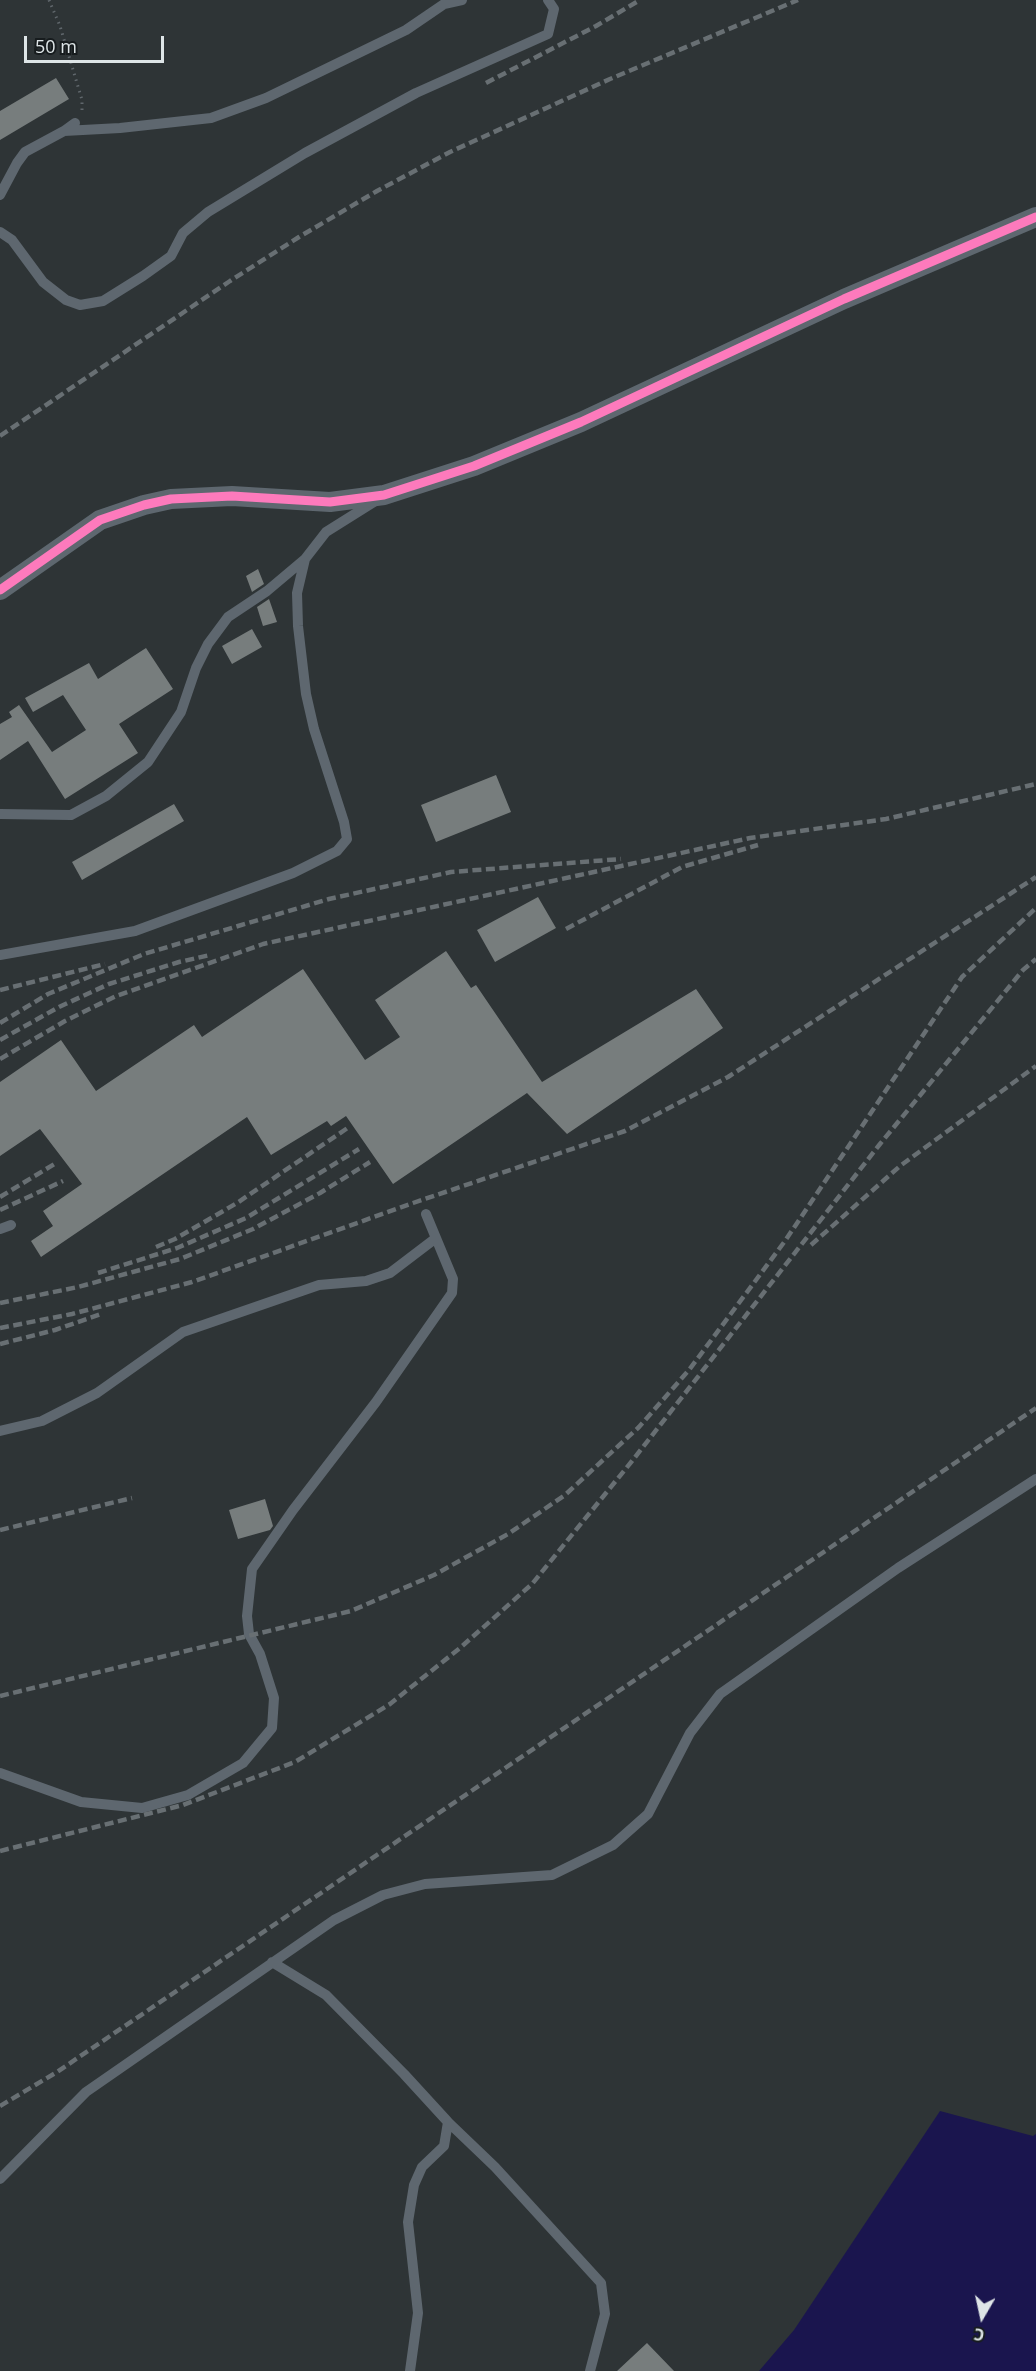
<!DOCTYPE html>
<meta charset="utf-8">
<style>
body{margin:0}
#map{position:relative;width:1036px;height:2371px;overflow:hidden;background:#2e3436;font-family:"Open Sans",sans-serif}
canvas{display:block}
.north{position:absolute;left:952px;top:2287px;width:60px;height:60px;-webkit-text-stroke:4px #171c1e;paint-order:stroke;rotate:189deg;font-size:16px;font-weight:700;line-height:24px;text-align:center;color:#dee5e7}
.north::after{content:'';display:block;margin:auto;width:21px;height:27px;background:#dee5e7;clip-path:polygon(50% 0,100% 100%,50% 72%,0 100%)}
.scale{position:absolute;left:24px;top:36px;width:140px;height:27px;box-sizing:border-box;border:3px solid #dee5e7;border-top:0;padding-left:8px;font-size:18px;line-height:21px;white-space:nowrap;color:#dee5e7;-webkit-text-stroke:4px #171c1e;paint-order:stroke}
</style>
<div id="map">
<canvas width="1036" height="2371"></canvas>
<div class="north">С</div>
<div class="scale">50 m</div>
</div>
<script>
const ctx = document.querySelector('canvas').getContext('2d');
ctx.lineJoin = 'round';
function paint(path, color) { ctx.fillStyle = color; ctx.fill(path, 'evenodd'); }
const shape = rows => new Path2D(rows.map(r => 'M' + r).join(''));
function stroke(path, color, width, dash) { ctx.strokeStyle = color; ctx.lineWidth = width; ctx.lineCap = dash ? 'butt' : 'round'; ctx.setLineDash(dash || []); ctx.stroke(path); }
paint(shape([
 [940,2111,1033,2136,1036,2134,1036,2371,759,2371,794,2330]
]), '#1a154e');
paint(shape([
 [56,78,69,99,0,140,0,111],
 [258,569,264,584,252,592,246,576],
 [269,599,277,622,263,626,257,607],
 [252,629,262,647,232,664,222,646],
 [146,648,173,689,119,724,138,753,65,799,28,741,0,760,0,724,12,717,9,712,19,705,52,752,86,730,63,695,33,712,25,698,89,663,98,679],
 [496,775,511,812,436,842,421,805],
 [174,804,184,821,82,880,72,862],
 [538,897,556,928,495,962,477,930],
 [446,951,471,988,476,985,542,1082,696,989,723,1028,567,1134,527,1093,393,1184,346,1116,331,1126,327,1121,271,1155,247,1117,41,1257,31,1241,53,1226,43,1211,82,1184,40,1129,0,1156,0,1082,61,1040,96,1091,194,1025,202,1037,303,969,365,1060,400,1037,375,1000],
 [265,1499,273,1526,270,1530,238,1539,229,1510],
 [647,2343,674,2371,617,2371]
]), '#777d7d');
stroke(shape([
 [49,0,60,26,82,100,82,112]
]), '#60676c', 3, [1.5, 4.5]);
stroke(shape([
 [75,123,64,131,120,128,211,118,266,98,406,30,444,4,462,0],
 [0,195,17,163,25,152,64,131],
 [0,232,12,240,43,282,66,300,80,305,103,301,143,276,171,256,183,233,208,212,305,153,416,93,548,34,554,9,548,0],
 [0,814,71,815,106,796,148,762,181,712,196,668,208,644,228,617,267,591,305,559],
 [0,955,135,931,293,873,337,851,347,839,344,822,314,729,306,694,298,626,297,593,305,559,326,532,377,500],
 [0,1229,11,1225],
 [0,1431,42,1421,97,1393,183,1332,319,1285,366,1281,390,1273,436,1238],
 [0,1773,81,1802,142,1808,188,1795,243,1763,272,1728,274,1698,260,1654,249,1634,247,1616,252,1569,293,1510,376,1402,452,1293,453,1279,426,1214],
 [272,1962,326,1995,404,2074,448,2122,495,2167,601,2283,605,2314,590,2371],
 [0,2179,86,2092,334,1920,383,1895,425,1884,552,1875,613,1845,648,1814,690,1733,720,1694,898,1568,1036,1479],
 [410,2371,418,2313,408,2222,414,2185,422,2167,444,2146,448,2122]
]), '#5e676f', 10);
stroke(shape([
 [0,590,100,520,144,505,171,499,232,496,330,502,384,495,474,466,581,422,844,299,1036,217]
]), '#5e676f', 20);
stroke(shape([
 [486,83,596,26,640,0],
 [0,436,230,281,299,237,377,191,450,152,610,79,798,0],
 [566,929,682,867,758,845],
 [0,990,105,964],
 [0,1023,48,994,144,954,329,899,451,872,621,859],
 [0,1040,59,1007,109,984,179,962,210,955],
 [0,1059,65,1021,116,996,263,944,750,838,886,819,1036,784],
 [0,1197,56,1163],
 [0,1210,63,1181],
 [811,1245,900,1166,1036,1066],
 [156,1247,175,1239,237,1203,349,1127],
 [98,1273,177,1248,246,1218,359,1149],
 [0,1303,78,1287,180,1259,253,1229,320,1193,370,1162],
 [0,1328,72,1314,192,1282,413,1203,625,1131,728,1077,1036,877],
 [0,1344,55,1330,101,1314],
 [0,1530,132,1498],
 [0,1696,351,1611,434,1575,508,1534,565,1495,639,1427,689,1370,785,1241,962,977,1036,908],
 [0,1851,183,1805,295,1762,390,1704,460,1648,532,1584,632,1461,880,1144,1023,970,1036,959],
 [0,2106,57,2072,1036,1408]
]), '#686f73', 4.5, [9, 4.5]);
stroke(shape([
 [0,590,100,520,144,505,171,499,232,496,330,502,384,495,474,466,581,422,844,299,1036,217]
]), '#fd7abc', 9);
</script>
